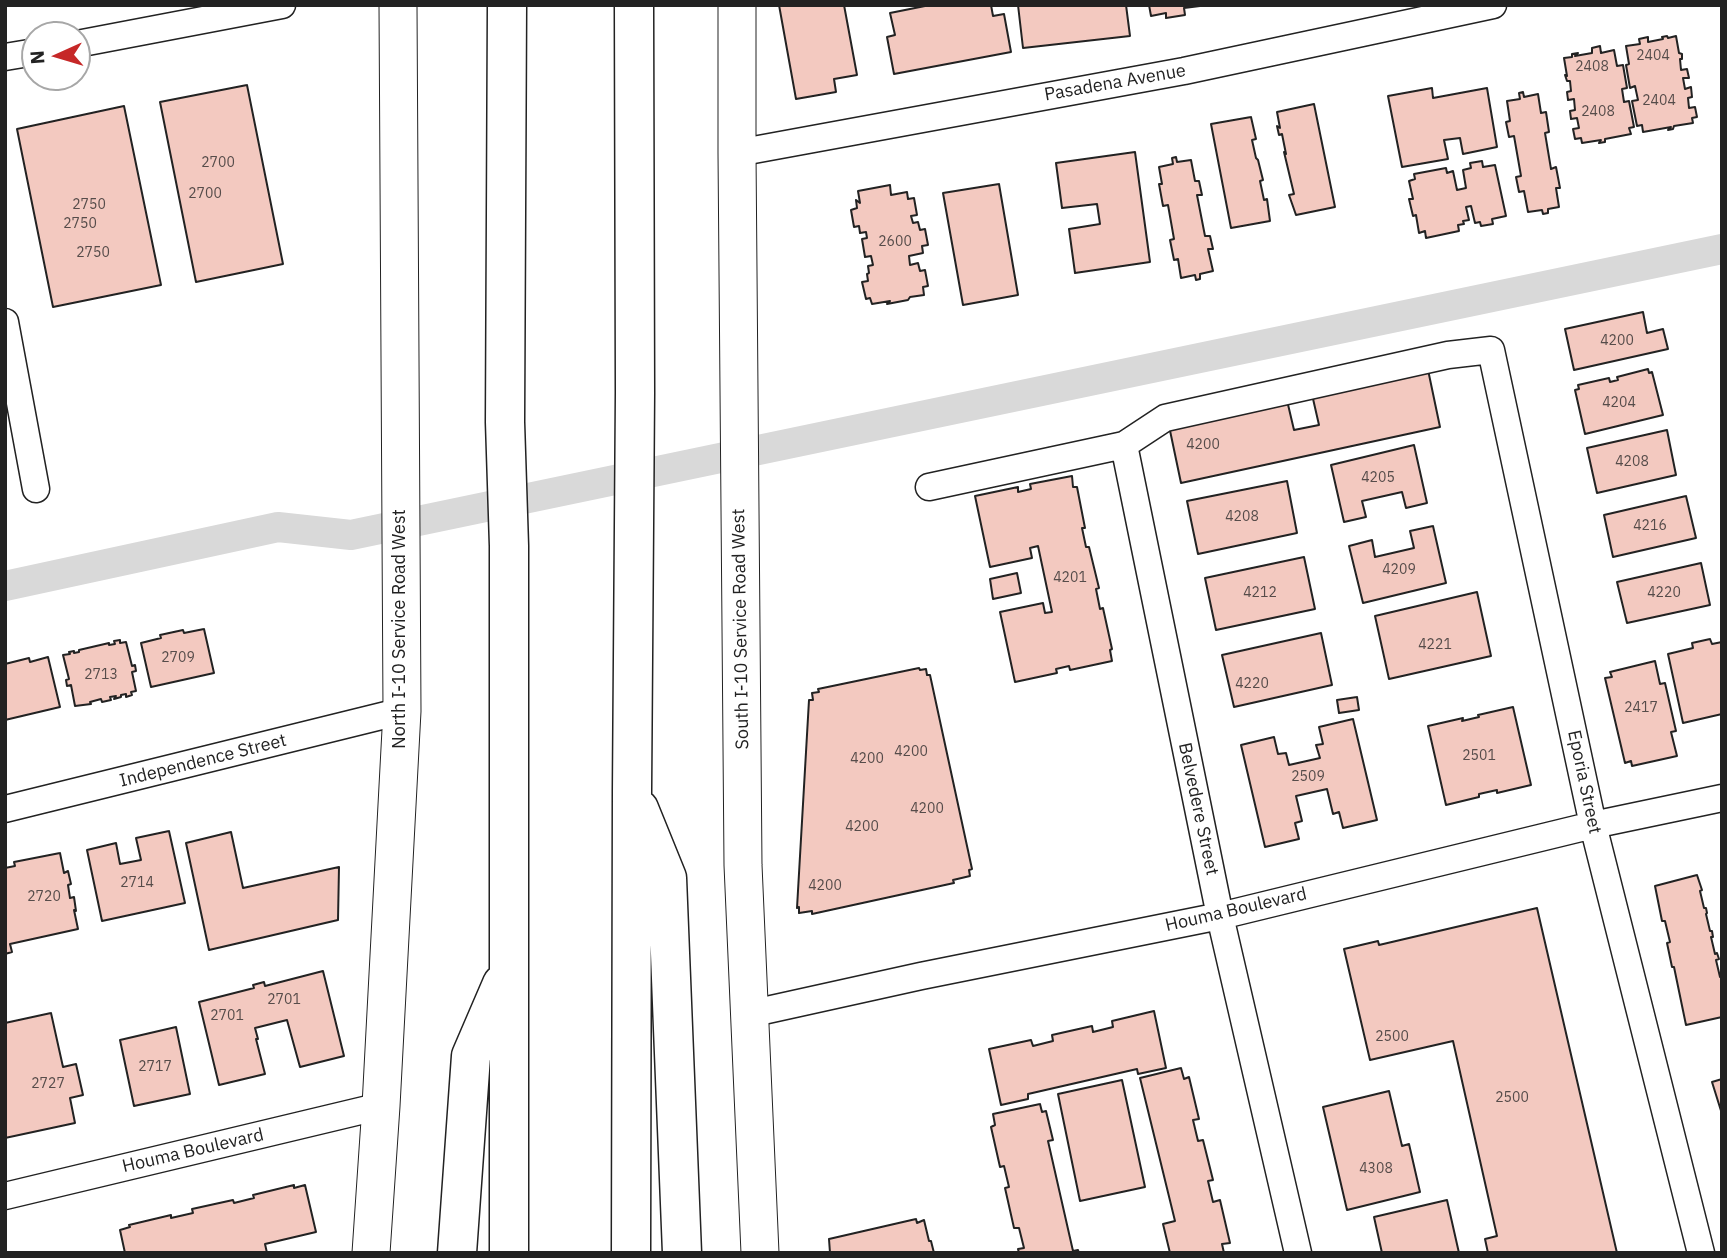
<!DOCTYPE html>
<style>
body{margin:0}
#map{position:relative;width:1727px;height:1258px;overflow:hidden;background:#fff;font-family:"IBM Plex Sans",sans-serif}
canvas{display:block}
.frame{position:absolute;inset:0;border:7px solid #222;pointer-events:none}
.north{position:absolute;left:21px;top:21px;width:70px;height:70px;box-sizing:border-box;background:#fff;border:2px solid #a7a7a7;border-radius:50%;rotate:266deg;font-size:19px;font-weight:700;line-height:28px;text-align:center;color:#222}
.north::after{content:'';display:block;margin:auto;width:24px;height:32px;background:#c62828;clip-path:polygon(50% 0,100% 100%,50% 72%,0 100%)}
</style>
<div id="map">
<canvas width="1727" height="1258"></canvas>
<div class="frame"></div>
<div class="north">N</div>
</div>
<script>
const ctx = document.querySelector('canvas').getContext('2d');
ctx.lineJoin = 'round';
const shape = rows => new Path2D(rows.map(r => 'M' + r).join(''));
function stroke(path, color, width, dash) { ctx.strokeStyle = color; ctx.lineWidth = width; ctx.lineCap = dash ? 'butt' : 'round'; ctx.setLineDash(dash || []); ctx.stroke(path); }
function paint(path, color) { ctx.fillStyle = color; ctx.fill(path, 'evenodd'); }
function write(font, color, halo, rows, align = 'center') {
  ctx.font = font + ' "IBM Plex Sans",sans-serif'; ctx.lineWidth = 5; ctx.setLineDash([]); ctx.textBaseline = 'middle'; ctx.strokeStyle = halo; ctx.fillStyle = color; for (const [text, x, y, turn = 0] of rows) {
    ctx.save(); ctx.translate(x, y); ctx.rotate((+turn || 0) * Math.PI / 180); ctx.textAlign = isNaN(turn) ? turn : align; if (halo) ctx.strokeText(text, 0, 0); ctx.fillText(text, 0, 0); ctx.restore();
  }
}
stroke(shape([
 [5,586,278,527,351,535,1722,249]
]), '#d9d9d9', 30);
const building = shape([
 [779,5,844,5,857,75,834,79,836,92,796,99,779,5],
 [930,5,991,5,993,16,1004,14,1011,52,894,74,887,37,895,35,890,13,930,5],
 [1018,5,1126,5,1130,36,1023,48,1018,5],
 [1149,5,1200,5,1200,6,1184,8,1185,15,1166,18,1166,13,1151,16,1149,5],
 [1667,36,1668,38,1676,36,1679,53,1682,54,1682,59,1680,59,1681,70,1687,69,1689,78,1683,78,1685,89,1691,87,1692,97,1688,98,1689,108,1695,107,1697,117,1692,118,1693,123,1674,126,1673,129,1668,130,1671,127,1643,132,1642,125,1637,126,1632,101,1638,100,1635,86,1630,88,1626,65,1629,64,1626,46,1640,44,1639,39,1648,37,1648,42,1663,39,1662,37,1667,36],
 [1600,46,1601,53,1614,50,1617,66,1623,65,1627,88,1622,89,1624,102,1629,101,1634,127,1629,128,1631,134,1605,139,1605,142,1599,143,1601,140,1582,143,1581,138,1575,139,1573,129,1579,128,1577,118,1571,119,1570,111,1575,110,1574,99,1568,100,1567,92,1571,91,1570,81,1567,81,1565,75,1567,76,1564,58,1572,57,1572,54,1578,53,1575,56,1592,53,1592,48,1600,46],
 [247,85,283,264,196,282,160,102,247,85],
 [1432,88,1433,98,1487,88,1497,147,1463,154,1460,138,1444,140,1448,159,1402,167,1388,96,1432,88],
 [1523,92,1524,97,1538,94,1541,113,1546,112,1549,132,1545,133,1551,169,1556,167,1560,188,1556,188,1559,207,1548,209,1548,213,1543,214,1542,210,1528,212,1524,191,1519,192,1516,177,1521,176,1514,136,1509,137,1506,122,1510,121,1507,101,1520,99,1519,93,1523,92],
 [1314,104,1335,207,1296,215,1289,195,1294,194,1284,152,1286,154,1282,134,1279,135,1277,126,1280,128,1277,112,1314,104],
 [124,106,161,285,53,307,17,129,124,106],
 [1251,117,1256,139,1252,140,1256,158,1258,160,1263,180,1260,181,1264,200,1267,199,1270,221,1231,228,1211,124,1251,117],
 [1135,152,1150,262,1075,273,1069,229,1100,224,1097,204,1062,208,1056,163,1135,152],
 [1176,157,1177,162,1191,160,1195,181,1199,181,1202,195,1197,195,1205,236,1210,236,1213,249,1208,249,1213,271,1200,274,1200,279,1196,280,1195,275,1181,278,1178,259,1174,260,1170,240,1174,239,1168,205,1163,206,1159,184,1162,184,1159,167,1173,164,1172,158,1176,157],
 [1482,161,1483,167,1495,165,1506,216,1492,219,1493,224,1481,226,1480,222,1475,223,1471,206,1466,207,1469,220,1463,221,1464,224,1458,225,1459,231,1426,238,1425,231,1419,233,1416,215,1413,216,1409,199,1413,199,1409,181,1415,179,1414,174,1446,168,1447,173,1453,171,1457,190,1466,188,1463,170,1471,168,1470,163,1482,161],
 [999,184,1018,295,963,305,943,193,999,184],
 [890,185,891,195,907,192,908,199,914,198,917,215,911,216,913,223,918,222,920,230,925,229,928,245,922,246,923,253,909,256,910,265,918,263,920,271,925,270,928,286,923,287,924,295,910,297,908,300,887,304,890,301,872,304,870,298,866,299,862,282,868,281,867,274,869,273,868,266,873,265,871,256,865,257,862,239,867,238,866,232,860,233,859,226,854,227,851,210,857,208,856,200,860,203,858,191,890,185],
 [1643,312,1647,333,1663,329,1668,349,1574,370,1565,329,1643,312],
 [1427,365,1440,427,1181,483,1168,421,1286,396,1294,430,1319,425,1311,390,1427,365],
 [1648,369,1649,373,1652,372,1663,415,1585,434,1575,390,1579,389,1578,385,1609,378,1610,382,1618,380,1617,377,1648,369],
 [1667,430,1676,475,1597,493,1587,448,1667,430],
 [1414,445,1427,503,1406,508,1402,492,1362,501,1366,517,1344,522,1331,465,1414,445],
 [1072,476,1073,487,1077,487,1085,528,1082,528,1086,547,1089,547,1099,588,1096,589,1100,609,1103,608,1112,649,1110,650,1112,661,1070,670,1069,666,1056,669,1057,673,1015,682,1000,612,1043,603,1045,613,1052,612,1038,546,1030,548,1032,558,990,567,975,496,1018,487,1018,492,1031,489,1030,484,1072,476],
 [1287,481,1297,533,1198,554,1187,501,1287,481],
 [1686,496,1696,538,1613,557,1604,515,1686,496],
 [1433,526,1446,583,1363,603,1349,546,1372,540,1375,557,1414,548,1410,531,1433,526],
 [1304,557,1315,609,1216,630,1205,578,1304,557],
 [1701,563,1710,605,1627,623,1617,582,1701,563],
 [1017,573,1021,593,993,599,990,579,1017,573],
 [1477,592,1491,656,1389,679,1375,616,1477,592],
 [204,629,214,673,151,687,141,643,161,638,160,635,183,630,184,633,204,629],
 [1321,633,1332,685,1234,707,1222,655,1321,633],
 [1710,639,1712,644,1722,642,1722,714,1683,723,1668,654,1693,648,1692,643,1710,639],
 [120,640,120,643,126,642,132,666,135,665,136,671,132,672,136,691,131,692,132,695,126,697,126,694,121,695,121,697,114,699,116,696,110,697,111,700,102,702,101,699,90,702,91,704,75,706,71,685,67,686,66,680,69,679,63,655,70,654,69,652,74,651,74,653,79,652,79,650,109,643,109,645,115,644,114,641,120,640],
 [48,657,60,707,5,720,5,664,29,658,30,662,48,657],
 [1655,661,1660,684,1665,683,1676,731,1671,732,1677,756,1632,766,1631,761,1625,763,1605,678,1612,677,1610,672,1655,661],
 [919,668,920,670,926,669,927,675,930,675,972,869,969,870,970,876,953,880,954,883,812,914,812,911,799,913,799,907,797,908,809,700,813,700,812,693,819,692,818,689,919,668],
 [1357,697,1359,710,1339,713,1337,700,1357,697],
 [1513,707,1531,785,1497,793,1497,790,1479,794,1479,797,1446,805,1428,726,1463,718,1462,721,1479,717,1478,715,1513,707],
 [1353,719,1377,820,1343,828,1339,812,1333,814,1327,789,1296,796,1302,821,1295,823,1299,839,1265,847,1241,745,1274,737,1278,754,1286,753,1289,765,1320,758,1316,745,1323,744,1319,727,1353,719],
 [169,831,185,903,102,921,87,850,116,843,120,864,141,860,136,838,169,831],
 [231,832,243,888,339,867,338,920,209,950,186,843,231,832],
 [60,853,64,873,68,871,71,884,68,885,70,898,74,897,76,911,74,910,78,929,10,944,12,952,5,954,5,868,15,866,14,862,60,853],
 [1697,875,1702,890,1700,891,1704,908,1706,908,1707,913,1706,914,1710,931,1712,931,1713,937,1711,937,1715,954,1717,953,1719,959,1716,960,1720,977,1722,976,1722,1017,1686,1025,1674,967,1672,967,1667,943,1670,942,1665,921,1662,921,1655,886,1697,875],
 [1537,908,1617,1253,1488,1253,1485,1239,1497,1236,1453,1041,1370,1060,1344,949,1378,941,1379,945,1537,908],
 [323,971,344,1056,300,1067,287,1020,255,1028,258,1039,256,1039,265,1074,219,1085,199,1002,254,988,253,985,264,982,265,986,323,971],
 [1154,1011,1166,1068,1138,1074,1137,1069,1028,1094,1028,1099,1001,1105,989,1049,1031,1040,1033,1046,1053,1041,1052,1035,1092,1026,1093,1032,1113,1027,1112,1021,1154,1011],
 [51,1013,63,1067,76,1064,83,1095,70,1098,75,1123,5,1138,5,1023,51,1013],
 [176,1027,190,1094,134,1106,120,1040,176,1027],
 [1181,1068,1184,1079,1189,1077,1199,1119,1193,1120,1198,1141,1203,1140,1213,1180,1208,1181,1213,1202,1220,1200,1230,1243,1222,1244,1224,1253,1170,1253,1163,1224,1175,1221,1140,1078,1181,1068],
 [1722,1079,1722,1114,1712,1082,1722,1079],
 [1122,1080,1145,1187,1080,1201,1058,1094,1122,1080],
 [1389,1091,1402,1146,1409,1144,1420,1192,1347,1210,1323,1107,1389,1091],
 [1040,1104,1042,1112,1046,1111,1053,1140,1048,1141,1073,1251,1078,1250,1079,1253,1019,1253,1018,1249,1024,1248,1019,1228,1014,1228,1005,1188,1009,1187,1004,1166,1000,1167,991,1127,995,1125,993,1114,1040,1104],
 [294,1185,294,1188,305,1185,316,1232,265,1244,267,1253,125,1253,120,1230,130,1227,129,1225,171,1215,171,1218,193,1213,192,1209,233,1200,234,1203,254,1198,253,1195,294,1185],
 [1447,1200,1459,1253,1382,1253,1374,1217,1447,1200],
 [916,1219,917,1223,924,1220,929,1241,931,1241,934,1253,830,1253,829,1239,916,1219]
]);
paint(building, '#f3c9c0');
stroke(building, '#222', 2);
const street = shape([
 [77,44,282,5],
 [5,57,35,52],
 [737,153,1184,71,1493,5],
 [5,322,36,489],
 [1124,445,1220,916,1298,1253],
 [929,487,1124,445,1165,418,1448,355,1491,350,1593,825,1701,1253],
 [5,809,402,711],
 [749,1014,921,976,1220,916,1593,825,1722,798],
 [5,1196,381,1106]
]);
const secondary = shape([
 [737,5,737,153,743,865,760,1253],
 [371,1253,381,1106,402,711,398,5]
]);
const highway = shape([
 [507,5,505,422,509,546,509,1253],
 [639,809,667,878,682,1253],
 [457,1253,471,1056,502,984],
 [631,1253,632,790,635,393,634,5]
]);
stroke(street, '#222', 29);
stroke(secondary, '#222', 39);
stroke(highway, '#222', 41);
stroke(street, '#fff', 26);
stroke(secondary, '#fff', 37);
stroke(highway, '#fff', 38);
write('14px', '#564c4a', null, [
 ["2404",1653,56],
 ["2408",1592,67],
 ["2404",1659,101],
 ["2408",1598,112],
 ["2700",218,163],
 ["2700",205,194],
 ["2750",89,205],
 ["2750",80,224],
 ["2600",895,242],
 ["2750",93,253],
 ["4200",1617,341],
 ["4204",1619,403],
 ["4200",1203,445],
 ["4208",1632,462],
 ["4205",1378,478],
 ["4208",1242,517],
 ["4216",1650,526],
 ["4209",1399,570],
 ["4201",1070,578],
 ["4212",1260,593],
 ["4220",1664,593],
 ["4221",1435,645],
 ["2709",178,658],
 ["2713",101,675],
 ["4220",1252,684],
 ["2417",1641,708],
 ["4200",911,752],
 ["2501",1479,756],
 ["4200",867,759],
 ["2509",1308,777],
 ["4200",927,809],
 ["4200",862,827],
 ["2714",137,883],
 ["4200",825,886],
 ["2720",44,897],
 ["2701",284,1000],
 ["2701",227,1016],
 ["2500",1392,1037],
 ["2717",155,1067],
 ["2727",48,1084],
 ["2500",1512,1098],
 ["4308",1376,1169]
]);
write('18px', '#222', '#fff', [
 ["Pasadena Avenue",1115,83,-10],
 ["North I-10 Service Road West",400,629,-90],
 ["South I-10 Service Road West",741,629,-91],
 ["Independence Street",203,761,-14],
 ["Eporia Street",1584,782,78],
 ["Belvedere Street",1198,809,78],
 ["Houma Boulevard",1236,910,-13],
 ["Houma Boulevard",193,1151,-13]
]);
</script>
